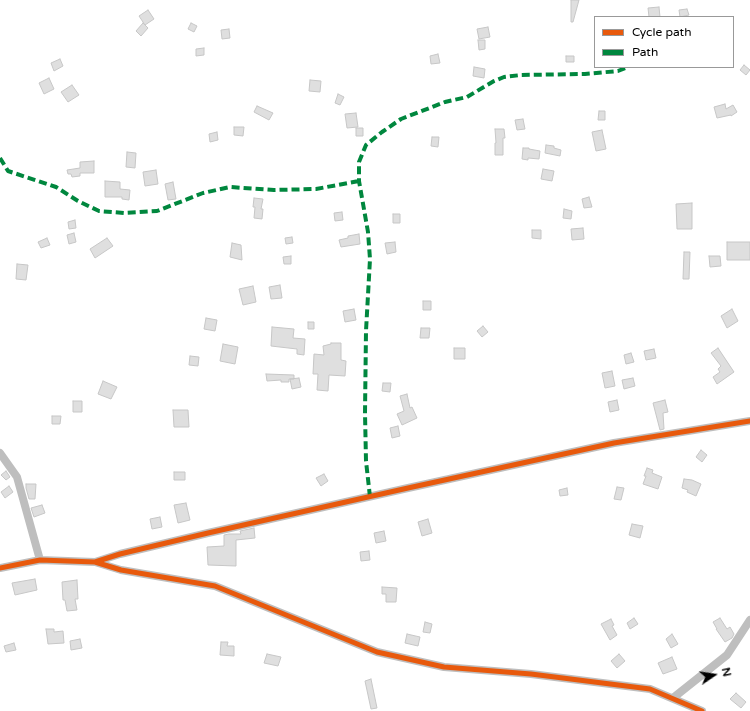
<!DOCTYPE html>
<style>
body{margin:0}
#map{position:relative;width:750px;height:711px;overflow:hidden;background:#fff;font-family:"Varela Round",sans-serif}
canvas{display:block}
.legend{position:absolute;left:594px;top:16px;width:140px;height:52px;box-sizing:border-box;background:#fff;border:1px solid #999;margin:0;padding:5px 7px;list-style:none;font-size:12px;color:#000}
.legend li{display:flex;align-items:center;gap:8px;height:20px}
.legend b{width:20px;border:1px solid #999}
.north{position:absolute;left:694px;top:655px;width:40px;height:40px;-webkit-text-stroke:3px #fff;paint-order:stroke;rotate:77deg;font-size:11px;font-weight:700;line-height:16px;text-align:center;color:#000}
.north::after{content:'';display:block;margin:auto;width:14px;height:18px;background:#000;clip-path:polygon(50% 0,100% 100%,50% 72%,0 100%)}
</style>
<div id="map">
<canvas width="750" height="711"></canvas>
<ul class="legend">
<li><b style="height:5px;background:#e8590c"></b>Cycle path</li>
<li><b style="height:5px;background:#00873e"></b>Path</li>
</ul>
<div class="north">N</div>
</div>
<script>
const ctx = document.querySelector('canvas').getContext('2d');
ctx.lineJoin = 'round';
function paint(path, color) { ctx.fillStyle = color; ctx.fill(path, 'evenodd'); }
const shape = rows => new Path2D(rows.map(r => 'M' + r).join(''));
function stroke(path, color, width, dash) { ctx.strokeStyle = color; ctx.lineWidth = width; ctx.lineCap = dash ? 'butt' : 'round'; ctx.setLineDash(dash || []); ctx.stroke(path); }
const building = shape([
 [571,0,579,0,573,22,571,22,571,0],
 [659,7,660,17,649,17,648,8,659,7],
 [687,9,689,15,680,17,679,10,687,9],
 [148,10,154,19,145,25,139,16,148,10],
 [143,23,148,28,141,36,136,31,143,23],
 [191,23,197,26,194,32,188,29,191,23],
 [488,27,490,37,479,39,477,29,488,27],
 [229,29,230,38,222,39,221,30,229,29],
 [478,40,485,40,485,49,479,50,478,40],
 [204,48,204,55,196,56,196,49,204,48],
 [438,54,440,63,431,64,430,56,438,54],
 [566,56,574,56,574,62,566,62,566,56],
 [60,59,63,66,54,71,51,63,60,59],
 [744,65,750,70,746,75,740,70,744,65],
 [474,67,485,69,484,78,473,76,474,67],
 [49,78,54,89,44,94,39,83,49,78],
 [310,80,321,81,320,92,309,91,310,80],
 [72,85,79,95,68,102,61,92,72,85],
 [338,94,344,97,340,105,335,103,338,94],
 [725,104,726,109,733,105,737,112,731,116,731,115,717,118,714,107,725,104],
 [257,106,273,113,269,120,254,112,257,106],
 [599,111,605,111,605,120,598,120,599,111],
 [356,113,358,127,347,128,345,114,356,113],
 [523,119,525,129,517,130,515,120,523,119],
 [234,127,244,127,243,136,234,135,234,127],
 [356,128,363,128,363,136,356,136,356,128],
 [495,129,504,129,505,138,503,138,503,155,495,155,495,143,496,143,495,129],
 [602,130,606,149,596,151,592,132,602,130],
 [217,132,218,140,210,142,209,134,217,132],
 [432,137,439,137,438,147,431,146,432,137],
 [546,145,554,146,554,148,561,150,560,156,545,153,546,145],
 [523,148,529,148,529,149,540,151,539,159,528,158,528,160,522,159,523,148],
 [127,152,136,153,135,168,126,167,127,152],
 [94,161,94,173,80,173,80,176,72,177,71,174,68,174,67,170,80,168,80,162,94,161],
 [543,169,554,171,552,181,541,179,543,169],
 [156,170,158,184,145,186,143,172,156,170],
 [105,181,120,182,120,189,130,190,129,200,122,199,122,197,105,197,105,181],
 [173,182,176,199,168,200,165,184,173,182],
 [589,197,592,207,584,208,582,199,589,197],
 [254,198,263,199,261,209,263,209,262,219,254,218,255,207,253,207,254,198],
 [692,203,692,229,677,229,676,204,692,203],
 [564,209,572,211,571,219,563,218,564,209],
 [342,212,343,220,335,221,334,213,342,212],
 [393,214,400,214,400,223,393,223,393,214],
 [75,220,76,228,69,229,68,222,75,220],
 [583,228,584,239,572,240,571,229,583,228],
 [532,230,541,230,541,239,532,238,532,230],
 [74,233,76,242,69,244,67,235,74,233],
 [359,234,360,244,341,247,339,240,348,238,348,236,359,234],
 [292,237,293,243,286,244,285,238,292,237],
 [47,238,50,245,41,248,38,242,47,238],
 [107,238,113,246,95,258,90,249,107,238],
 [395,242,396,252,387,254,385,243,395,242],
 [727,242,750,242,750,260,727,260,727,242],
 [232,243,241,245,242,260,230,257,232,243],
 [684,252,690,252,689,279,683,279,684,252],
 [291,256,291,264,284,264,283,257,291,256],
 [709,256,720,256,721,266,710,267,709,256],
 [17,264,28,265,26,280,16,279,17,264],
 [280,285,282,298,271,299,269,287,280,285],
 [253,286,256,302,243,305,239,289,253,286],
 [423,301,431,301,431,310,423,310,423,301],
 [354,309,356,320,345,322,343,311,354,309],
 [732,309,738,321,727,328,721,316,732,309],
 [206,318,217,320,215,331,204,329,206,318],
 [308,322,314,322,314,329,308,329,308,322],
 [483,326,488,332,482,337,477,331,483,326],
 [272,327,294,329,293,338,305,339,304,355,297,354,297,349,271,346,272,327],
 [421,328,430,328,429,338,420,338,421,328],
 [331,343,341,343,341,360,346,361,345,376,329,375,328,391,317,390,318,374,313,374,314,354,324,355,323,346,331,344,331,343],
 [223,344,238,347,235,364,220,361,223,344],
 [454,348,465,348,465,359,454,359,454,348],
 [718,348,734,372,717,384,713,377,720,372,718,369,721,366,711,353,718,348],
 [654,349,656,358,646,360,644,351,654,349],
 [631,353,634,362,626,364,624,355,631,353],
 [190,356,199,357,198,366,189,365,190,356],
 [612,371,615,386,605,388,602,373,612,371],
 [266,374,294,375,294,379,289,379,289,382,281,382,281,380,267,381,266,374],
 [299,378,301,387,292,389,290,379,299,378],
 [633,378,635,386,624,389,622,380,633,378],
 [103,381,117,387,111,399,98,394,103,381],
 [383,383,391,383,390,392,382,391,383,383],
 [407,394,410,408,412,407,417,418,402,425,397,414,404,411,400,396,407,394],
 [617,400,619,410,610,412,608,402,617,400],
 [665,400,668,412,663,413,664,429,660,430,653,403,665,400],
 [73,401,82,401,82,412,73,412,73,401],
 [173,410,188,410,189,427,174,427,173,410],
 [52,416,61,416,60,424,52,424,52,416],
 [398,426,400,436,392,438,390,428,398,426],
 [701,450,707,455,702,462,696,457,701,450],
 [647,468,653,470,652,473,662,477,658,489,643,484,646,476,644,476,647,468],
 [6,471,10,477,6,480,1,475,6,471],
 [174,472,185,472,185,480,174,480,174,472],
 [324,474,328,481,321,486,316,478,324,474],
 [684,479,692,480,701,484,696,496,687,492,688,490,682,488,684,479],
 [26,484,36,484,35,499,29,499,26,488,26,484],
 [9,486,13,492,5,498,1,492,9,486],
 [617,487,624,488,621,500,614,499,617,487],
 [567,488,568,495,560,496,559,490,567,488],
 [186,503,190,520,178,523,174,505,186,503],
 [42,505,45,513,34,517,31,508,42,505],
 [160,517,162,527,152,529,150,519,160,517],
 [428,519,432,533,422,536,418,522,428,519],
 [632,524,643,526,640,538,629,535,632,524],
 [254,528,255,538,236,540,236,566,208,565,207,547,224,546,224,535,229,534,241,534,240,531,254,528],
 [384,531,386,541,376,543,374,533,384,531],
 [369,551,370,560,361,561,360,552,369,551],
 [35,579,37,590,15,595,12,583,35,579],
 [77,580,78,599,75,599,77,610,67,611,65,600,63,600,62,582,77,580],
 [382,587,397,588,396,602,386,602,386,594,382,594,382,587],
 [634,618,638,624,630,629,627,623,634,618],
 [720,618,727,629,730,627,734,634,732,638,725,642,716,629,717,629,713,622,720,618],
 [611,619,614,625,612,626,617,635,610,640,601,624,611,619],
 [425,622,432,624,430,633,423,632,425,622],
 [46,629,54,629,54,632,63,631,64,643,48,644,46,629],
 [407,634,420,637,418,646,405,643,407,634],
 [672,634,678,644,671,648,666,639,672,634],
 [80,639,82,648,71,650,70,641,80,639],
 [221,642,228,642,227,646,234,646,234,656,220,655,221,642],
 [14,643,16,650,6,652,4,646,14,643],
 [267,654,281,657,278,666,264,663,267,654],
 [619,654,625,661,617,668,611,661,619,654],
 [672,657,677,669,663,674,658,663,672,657],
 [371,679,377,708,371,709,365,681,371,679],
 [736,693,746,702,741,708,730,699,736,693]
]);
paint(building, '#dfdfdf');
stroke(building, '#c7c7c7', 1);
stroke(shape([
 [0,453,17,477,40,560],
 [95,562,120,554,208,533,408,488,614,443,750,421],
 [0,568,40,560,95,562,121,570,215,586,377,652,444,667,531,674,650,689,702,711],
 [673,698,727,655,750,620]
]), '#bebebe', 8);
stroke(shape([
 [0,158,8,171,56,187,78,201,99,211,124,213,157,211,203,193,230,187,274,190,316,189,359,181],
 [370,497,366,461,365,413,366,331,370,259,368,232,359,181,359,162,366,145,382,132,401,119,445,102,467,97,494,81,504,77,521,75,585,74,618,71,628,67]
]), '#00873e', 4, [8, 4]);
stroke(shape([
 [95,562,120,554,208,533,408,488,614,443,750,421],
 [0,568,40,560,95,562,121,570,215,586,377,652,444,667,531,674,650,689,702,711]
]), '#e8590c', 5);
</script>
